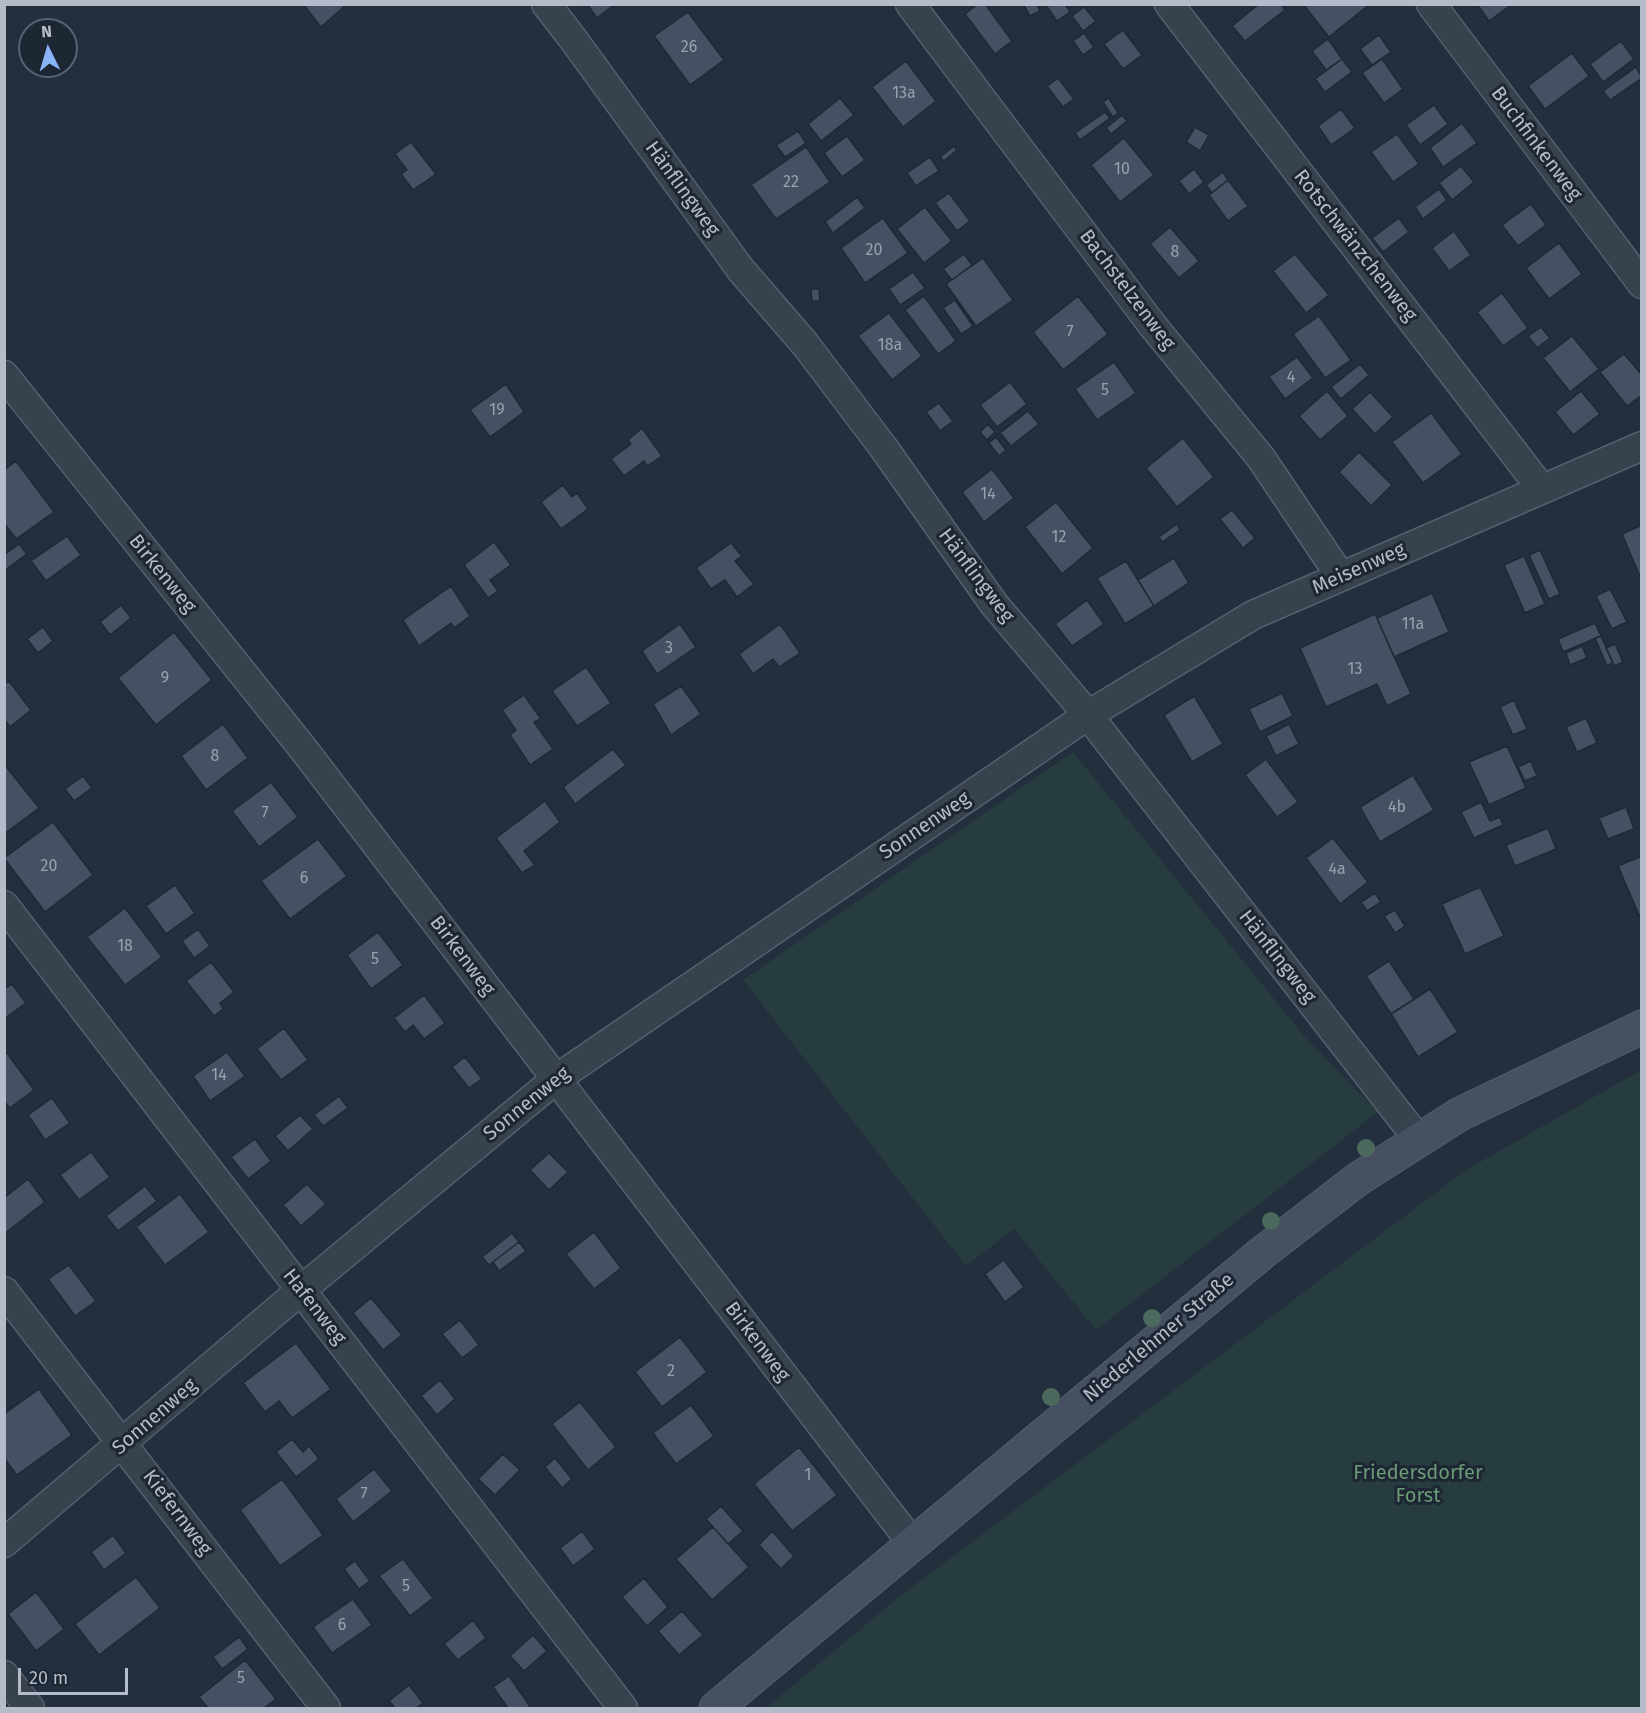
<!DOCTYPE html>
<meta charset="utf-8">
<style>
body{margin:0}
#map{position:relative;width:1646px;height:1713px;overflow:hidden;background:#242f3e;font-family:"Fira Sans",sans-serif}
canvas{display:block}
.frame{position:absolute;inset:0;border:6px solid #b4bcc9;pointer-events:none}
.north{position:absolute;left:18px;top:18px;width:60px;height:60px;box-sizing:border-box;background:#1d2633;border:2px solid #59626f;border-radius:50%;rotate:355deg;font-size:16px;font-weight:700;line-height:24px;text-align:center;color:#b4bcc9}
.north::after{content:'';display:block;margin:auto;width:21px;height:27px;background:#8ab4f8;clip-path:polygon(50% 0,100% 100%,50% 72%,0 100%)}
.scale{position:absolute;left:18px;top:1668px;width:110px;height:27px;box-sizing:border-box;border:3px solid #b4bcc9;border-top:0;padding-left:8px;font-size:18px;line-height:21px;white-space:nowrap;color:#b4bcc9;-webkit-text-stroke:4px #1d2633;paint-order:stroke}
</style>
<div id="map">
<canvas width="1646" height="1713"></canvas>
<div class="frame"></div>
<div class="north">N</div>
<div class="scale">20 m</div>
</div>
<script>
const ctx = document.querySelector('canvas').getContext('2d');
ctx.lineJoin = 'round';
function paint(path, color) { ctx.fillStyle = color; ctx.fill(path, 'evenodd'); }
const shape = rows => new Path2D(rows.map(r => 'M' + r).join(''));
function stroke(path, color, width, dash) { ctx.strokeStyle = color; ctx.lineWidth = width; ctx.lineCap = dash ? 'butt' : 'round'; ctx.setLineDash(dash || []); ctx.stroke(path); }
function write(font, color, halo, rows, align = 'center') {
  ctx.font = font + ' "Fira Sans",sans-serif'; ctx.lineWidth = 6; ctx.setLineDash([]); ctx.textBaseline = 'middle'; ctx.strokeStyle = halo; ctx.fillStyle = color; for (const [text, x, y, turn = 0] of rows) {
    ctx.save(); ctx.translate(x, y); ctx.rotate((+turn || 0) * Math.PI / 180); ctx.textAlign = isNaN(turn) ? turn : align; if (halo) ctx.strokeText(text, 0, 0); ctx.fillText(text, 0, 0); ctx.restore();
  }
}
paint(shape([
 [1073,752,1305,1037,1378,1112,1096,1330,1014,1229,966,1266,743,980],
 [1641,1070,1641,1708,766,1708,899,1597,1466,1170]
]), '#263c3f');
const building = shape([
 [303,4,347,4,321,27,303,4],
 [587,4,615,4,597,18,587,4],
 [978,4,985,4,1012,41,995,54,965,14,978,4],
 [1023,4,1036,4,1040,11,1030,16,1023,4],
 [1050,4,1065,4,1070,12,1057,21,1047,7,1050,4],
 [1259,4,1281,4,1285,10,1245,41,1232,26,1259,4],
 [1303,4,1370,4,1329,37,1303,4],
 [1477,4,1512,4,1489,21,1477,4],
 [1084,7,1096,21,1083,31,1072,16,1084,7],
 [688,12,724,60,690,85,654,36,688,12],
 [1123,30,1142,55,1123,69,1104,44,1123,30],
 [1084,33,1094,47,1083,55,1073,41,1084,33],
 [1379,35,1391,52,1372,65,1360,49,1379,35],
 [1328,39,1342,59,1326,70,1312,51,1328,39],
 [1621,41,1634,59,1603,82,1590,64,1621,41],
 [1572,53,1589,76,1545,109,1528,86,1572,53],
 [1342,59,1352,72,1325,92,1315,79,1342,59],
 [1382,59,1403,89,1384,103,1362,73,1382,59],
 [906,61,936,101,903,127,872,87,906,61],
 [1636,67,1642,78,1610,100,1603,91,1636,67],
 [1058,78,1074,99,1063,107,1047,86,1058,78],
 [840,98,854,115,821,141,808,124,840,98],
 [1109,98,1118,113,1113,117,1103,102,1109,98],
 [1434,105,1448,124,1420,145,1406,125,1434,105],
 [1341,109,1355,128,1331,145,1318,126,1341,109],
 [1105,112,1110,118,1080,140,1075,133,1105,112],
 [1122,115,1127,121,1111,134,1106,128,1122,115],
 [1462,123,1477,143,1443,167,1430,148,1462,123],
 [1195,127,1209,135,1200,151,1186,142,1195,127],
 [798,131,806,143,785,157,776,145,798,131],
 [1397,134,1419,164,1393,182,1371,152,1397,134],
 [847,136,865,160,842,177,824,153,847,136],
 [1124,138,1154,175,1120,202,1091,165,1124,138],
 [411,142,436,174,413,190,401,174,407,170,395,154,411,142],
 [954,146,957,150,944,161,940,157,954,146],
 [806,147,830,182,776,219,751,185,806,147],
 [930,157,939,171,916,186,907,173,930,157],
 [1461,166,1474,182,1452,200,1439,183,1461,166],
 [1194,169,1204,182,1189,194,1179,181,1194,169],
 [1223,172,1228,180,1212,193,1206,185,1223,172],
 [1228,180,1248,206,1228,221,1209,195,1228,180],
 [1439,189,1447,200,1423,219,1415,207,1439,189],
 [949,193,970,221,957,231,935,203,949,193],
 [857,197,865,208,833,233,825,222,857,197],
 [1531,204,1546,225,1518,246,1502,225,1531,204],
 [925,207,952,241,924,263,897,229,925,207],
 [883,218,908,253,865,283,841,248,883,218],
 [1399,218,1409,232,1383,252,1372,238,1399,218],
 [1170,227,1199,261,1179,278,1150,244,1170,227],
 [1454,231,1471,255,1449,271,1432,248,1454,231],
 [1559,243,1582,274,1549,299,1526,268,1559,243],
 [964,254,972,265,952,280,943,269,964,254],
 [1295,254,1329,295,1306,313,1273,271,1295,254],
 [983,258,1013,300,976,326,946,284,983,258],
 [913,272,925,288,900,305,889,289,913,272],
 [811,289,819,289,820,301,812,301,811,289],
 [1502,293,1528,328,1503,346,1477,312,1502,293],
 [924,296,956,341,938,354,905,310,924,296],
 [1078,296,1108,334,1063,370,1033,332,1078,296],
 [955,300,973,326,961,334,943,308,955,300],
 [889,313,922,356,892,380,858,336,889,313],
 [1319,316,1351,360,1325,378,1293,334,1319,316],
 [1541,327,1550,338,1537,348,1528,336,1541,327],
 [1572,336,1599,369,1570,392,1543,358,1572,336],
 [1624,354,1642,375,1642,395,1627,406,1600,372,1624,354],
 [1297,357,1313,378,1285,399,1269,377,1297,357],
 [1114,362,1136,393,1097,420,1075,389,1114,362],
 [1360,364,1369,375,1341,399,1331,387,1360,364],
 [1010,382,1027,404,997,427,980,405,1010,382],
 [506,384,524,412,490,437,470,410,506,384],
 [1327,391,1348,416,1320,440,1299,416,1327,391],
 [1581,391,1600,414,1573,435,1555,412,1581,391],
 [1370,392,1393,417,1375,434,1352,409,1370,392],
 [939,403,953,421,940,431,926,412,939,403],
 [1028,411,1039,424,1011,446,1000,433,1028,411],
 [1431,413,1462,454,1423,483,1392,442,1431,413],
 [988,424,995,432,987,440,980,432,988,424],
 [642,428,662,456,647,466,644,461,624,476,611,459,631,444,628,440,642,428],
 [996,437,1006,450,999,456,989,443,996,437],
 [1183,438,1214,477,1177,507,1146,468,1183,438],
 [1359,452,1392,485,1371,506,1339,472,1359,452],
 [16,461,54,512,16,539,4,523,4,470,16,461],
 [992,469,1014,498,984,522,962,492,992,469],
 [563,485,572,497,577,493,588,509,561,529,541,502,563,485],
 [1056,502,1093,548,1062,574,1025,527,1056,502],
 [1232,510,1255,538,1243,548,1220,519,1232,510],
 [1177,524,1180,530,1162,542,1159,537,1177,524],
 [1642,525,1642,581,1622,534,1642,525],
 [67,536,81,555,46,581,31,561,67,536],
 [494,542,511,565,490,580,498,591,488,598,464,565,494,542],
 [731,543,742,556,735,561,754,584,737,597,725,580,711,589,696,568,731,543],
 [19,544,27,554,4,571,4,555,19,544],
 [1540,550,1560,594,1549,599,1529,555,1540,550],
 [1524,556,1545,604,1525,613,1504,565,1524,556],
 [1174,558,1189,583,1154,606,1138,580,1174,558],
 [1126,561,1154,606,1125,624,1097,578,1126,561],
 [451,586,470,616,454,628,451,623,419,646,403,620,451,586],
 [1610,589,1627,622,1612,629,1596,596,1610,589],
 [1432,593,1449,632,1394,657,1377,618,1432,593],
 [1087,600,1104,624,1072,646,1055,624,1087,600],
 [121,605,131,618,110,635,100,622,121,605],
 [1375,614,1411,694,1387,706,1377,684,1326,707,1300,648,1375,614],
 [1595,623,1601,636,1563,652,1558,639,1595,623],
 [680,624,696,647,657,674,642,651,680,624],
 [780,624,800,653,779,667,773,659,753,674,739,654,780,624],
 [43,627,53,641,38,653,27,639,43,627],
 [174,632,212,680,156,725,118,678,174,632],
 [1601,636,1613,663,1607,666,1595,638,1601,636],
 [1615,644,1623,662,1614,666,1606,648,1615,644],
 [1582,646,1587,658,1570,665,1566,653,1582,646],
 [586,667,611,703,577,726,552,691,586,667],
 [9,681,31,710,10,727,4,719,4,684,9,681],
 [681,686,701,714,671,735,653,704,681,686],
 [1282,693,1293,716,1260,732,1249,709,1282,693],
 [524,695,541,719,534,722,553,749,530,765,510,735,516,730,502,710,524,695],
 [1194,696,1223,744,1192,762,1164,715,1194,696],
 [1514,700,1527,729,1513,735,1500,707,1514,700],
 [1586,718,1597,743,1577,752,1566,727,1586,718],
 [223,724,248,758,206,790,181,756,223,724],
 [1289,724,1299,744,1276,756,1266,736,1289,724],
 [1507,746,1526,788,1489,805,1469,762,1507,746],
 [613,749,626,765,575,804,563,787,613,749],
 [1266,759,1298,802,1277,817,1245,775,1266,759],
 [1531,761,1537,776,1525,781,1518,767,1531,761],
 [4,764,39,808,4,834,4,764],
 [1413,775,1434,810,1380,842,1360,807,1413,775],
 [83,776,92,788,74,801,65,789,83,776],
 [271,782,298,817,259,847,232,811,271,782],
 [545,801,560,822,524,851,535,865,522,873,496,838,545,801],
 [1481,802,1490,821,1500,817,1503,825,1474,838,1461,812,1481,802],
 [1626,807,1634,829,1608,839,1599,818,1626,807],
 [53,822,93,875,45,912,4,858,53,822],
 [1548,828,1556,849,1515,866,1506,845,1548,828],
 [1333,838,1368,882,1340,904,1306,858,1333,838],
 [318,839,347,876,290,919,261,881,318,839],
 [1642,856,1642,914,1639,915,1618,866,1642,856],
 [175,885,195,913,166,934,146,906,175,885],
 [1480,887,1504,936,1465,954,1442,904,1480,887],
 [1375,893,1381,902,1367,911,1361,902,1375,893],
 [125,908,162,957,125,985,87,937,125,908],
 [1395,910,1405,926,1395,933,1384,916,1395,910],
 [198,929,210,946,194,958,182,941,198,929],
 [378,932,403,965,371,989,347,955,378,932],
 [1389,961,1414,999,1391,1014,1366,976,1389,961],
 [211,962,234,992,220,1003,223,1009,214,1016,186,981,211,962],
 [12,984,26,1003,4,1019,4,989,12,984],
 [1430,989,1458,1032,1418,1057,1391,1014,1430,989],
 [424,995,445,1023,424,1039,413,1025,405,1032,394,1018,424,995],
 [284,1028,308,1060,281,1080,257,1049,284,1028],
 [4,1049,34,1090,10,1108,4,1101,4,1049],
 [227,1052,245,1076,210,1101,193,1076,227,1052],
 [465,1057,482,1079,469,1088,452,1067,465,1057],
 [339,1096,348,1108,323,1126,314,1115,339,1096],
 [52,1098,70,1123,45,1140,28,1115,52,1098],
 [300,1115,313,1129,288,1151,275,1136,300,1115],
 [255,1139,271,1161,248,1179,231,1157,255,1139],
 [91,1152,110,1177,79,1200,60,1175,91,1152],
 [549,1153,568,1172,549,1190,530,1170,549,1153],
 [28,1179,45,1202,4,1234,4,1198,28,1179],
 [307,1184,326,1204,301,1226,283,1205,307,1184],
 [145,1186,157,1201,118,1231,106,1216,145,1186],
 [180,1194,209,1232,165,1265,136,1227,180,1194],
 [594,1232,621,1268,594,1289,566,1254,594,1232],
 [512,1233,519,1242,489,1265,482,1257,512,1233],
 [519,1242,526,1251,499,1271,493,1262,519,1242],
 [1004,1260,1024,1287,1005,1302,985,1274,1004,1260],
 [69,1265,96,1301,75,1316,48,1279,69,1265],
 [371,1298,402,1335,383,1350,353,1313,371,1298],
 [460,1320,479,1345,462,1358,442,1334,460,1320],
 [680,1337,707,1372,662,1407,635,1372,680,1337],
 [296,1343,331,1389,292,1418,279,1401,265,1412,243,1383,296,1343],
 [440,1380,455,1399,437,1415,421,1396,440,1380],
 [39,1389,72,1435,17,1475,4,1458,4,1414,39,1389],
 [580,1402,616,1447,588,1470,552,1424,580,1402],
 [691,1405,714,1436,676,1464,653,1433,691,1405],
 [292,1439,303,1452,309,1446,319,1459,296,1477,276,1452,292,1439],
 [799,1447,837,1495,792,1531,754,1484,799,1447],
 [503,1454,520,1470,495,1495,478,1479,503,1454],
 [555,1458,572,1479,562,1488,545,1467,555,1458],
 [374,1469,392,1491,353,1522,336,1499,374,1469],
 [282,1479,323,1535,280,1566,240,1510,282,1479],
 [721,1506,743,1531,728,1544,706,1519,721,1506],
 [713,1527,749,1567,712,1600,676,1559,713,1527],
 [582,1531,595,1549,573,1566,560,1548,582,1531],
 [772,1531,794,1556,781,1569,759,1545,772,1531],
 [113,1535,126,1553,104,1570,91,1552,113,1535],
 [403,1559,433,1598,410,1616,379,1576,403,1559],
 [355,1561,370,1581,359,1589,344,1569,355,1561],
 [136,1577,160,1608,99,1655,75,1624,136,1577],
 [644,1578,668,1607,647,1626,622,1597,644,1578],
 [36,1592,64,1629,36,1651,8,1614,36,1592],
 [353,1599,372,1625,332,1653,313,1627,353,1599],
 [682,1611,703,1635,679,1655,658,1631,682,1611],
 [473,1620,486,1638,458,1660,444,1644,473,1620],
 [533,1635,547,1651,524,1671,510,1656,533,1635],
 [239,1637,248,1649,222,1669,213,1657,239,1637],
 [245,1660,276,1699,264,1708,208,1708,199,1697,245,1660],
 [509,1676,531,1708,508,1708,493,1687,509,1676],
 [409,1685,423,1703,416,1708,395,1708,389,1701,409,1685]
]);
paint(building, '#455162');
stroke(building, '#1f2835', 1.5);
const street = shape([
 [546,4,573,39,741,270,805,344,883,447,994,604,1088,715,1418,1139],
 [910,4,1153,326,1261,458,1341,577],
 [1169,4,1541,488],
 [1431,4,1642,284],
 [4,375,301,746,912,1543],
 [4,905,623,1708],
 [4,1291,326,1708],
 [4,1543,301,1290,556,1079,1088,715,1253,615,1642,446],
 [4,1675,30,1708]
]);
const secondary = shape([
 [716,1708,1262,1253,1358,1179,1460,1114,1642,1027]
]);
stroke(street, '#565f6c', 31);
stroke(secondary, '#565f6c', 35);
stroke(street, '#38414e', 28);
stroke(secondary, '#465061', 33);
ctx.fillStyle = '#4b6a5d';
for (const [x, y] of [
 [1366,1148],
 [1271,1221],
 [1152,1318],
 [1051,1397]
]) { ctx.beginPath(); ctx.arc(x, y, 9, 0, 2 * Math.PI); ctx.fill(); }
write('16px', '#98a1af', null, [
 ["26",689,48],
 ["13a",904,94],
 ["10",1122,170],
 ["22",791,183],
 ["20",874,251],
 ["8",1175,253],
 ["7",1070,333],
 ["18a",890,346],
 ["4",1291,378],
 ["5",1105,391],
 ["19",497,411],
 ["14",988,495],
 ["12",1059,538],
 ["11a",1413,625],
 ["3",669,649],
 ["13",1355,670],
 ["9",165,679],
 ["8",215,757],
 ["4b",1397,808],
 ["7",265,814],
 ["20",49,867],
 ["4a",1337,870],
 ["6",304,879],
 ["18",125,947],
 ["5",375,960],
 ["14",219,1076],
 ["2",671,1372],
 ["1",808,1476],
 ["7",364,1495],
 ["5",406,1587],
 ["6",342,1626],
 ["5",241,1679]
]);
write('20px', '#b4bcc9', '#1d2633', [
 ["Buchfinkenweg",1536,144,53],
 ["Hänflingweg",682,189,54],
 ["Rotschwänzchenweg",1355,246,52],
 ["Bachstelzenweg",1127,290,53],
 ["Meisenweg",1359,569,-24],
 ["Birkenweg",162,574,51],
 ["Hänflingweg",976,576,53],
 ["Sonnenweg",925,826,-34],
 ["Birkenweg",462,956,53],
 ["Hänflingweg",1277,957,52],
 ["Sonnenweg",527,1104,-39],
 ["Hafenweg",314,1307,52],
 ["Niederlehmer Straße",1159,1338,-40],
 ["Birkenweg",757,1342,53],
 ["Sonnenweg",155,1417,-41],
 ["Kiefernweg",177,1513,53]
]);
write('20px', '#6b9a76', '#1d2633', [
 ["Friedersdorfer",1418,1473],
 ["Forst",1418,1496]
]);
</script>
